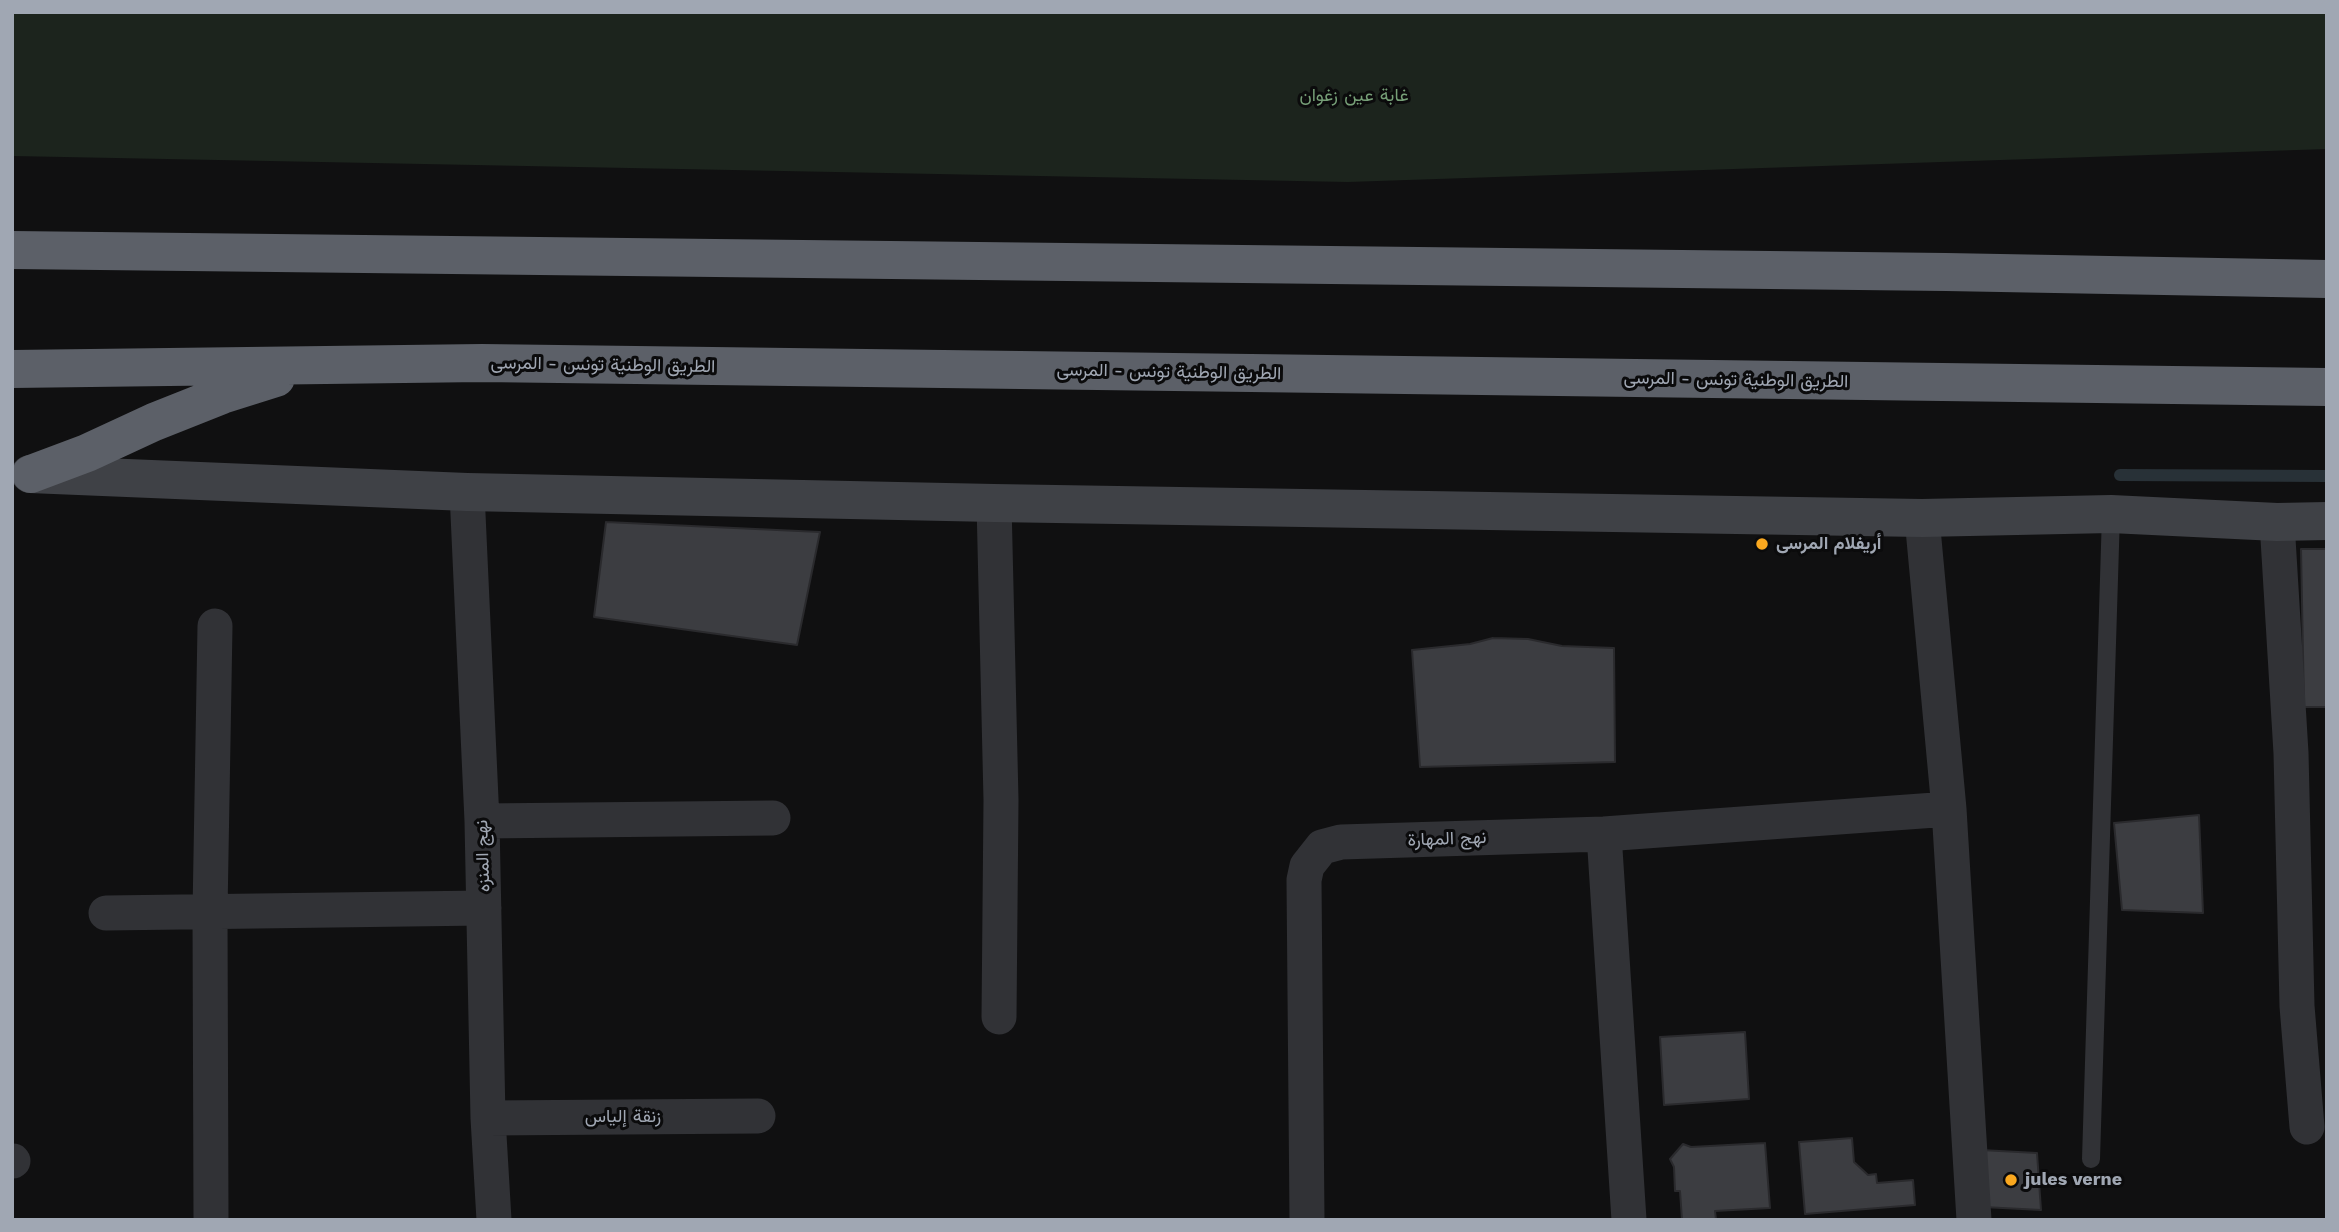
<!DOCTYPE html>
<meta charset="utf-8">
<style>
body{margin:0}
#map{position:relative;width:2339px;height:1232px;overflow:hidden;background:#101011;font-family:"Work Sans",sans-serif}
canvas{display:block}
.frame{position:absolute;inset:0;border:14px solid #a0a7b3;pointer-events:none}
</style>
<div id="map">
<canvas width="2339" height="1232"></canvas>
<div class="frame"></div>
</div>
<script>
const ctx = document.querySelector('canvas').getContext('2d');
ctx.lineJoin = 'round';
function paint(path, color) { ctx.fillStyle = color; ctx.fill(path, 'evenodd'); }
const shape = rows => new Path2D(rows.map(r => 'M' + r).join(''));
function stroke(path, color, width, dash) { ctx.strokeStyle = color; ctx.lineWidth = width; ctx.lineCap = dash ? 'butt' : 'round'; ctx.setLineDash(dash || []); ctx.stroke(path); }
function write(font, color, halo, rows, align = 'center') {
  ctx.font = font + ' "Work Sans",Vazirmatn,sans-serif'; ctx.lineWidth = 6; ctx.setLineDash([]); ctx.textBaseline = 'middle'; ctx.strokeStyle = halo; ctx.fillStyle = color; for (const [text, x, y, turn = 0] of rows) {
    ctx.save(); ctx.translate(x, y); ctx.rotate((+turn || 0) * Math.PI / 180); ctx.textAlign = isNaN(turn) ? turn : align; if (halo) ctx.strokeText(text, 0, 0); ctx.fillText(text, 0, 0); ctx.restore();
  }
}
paint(shape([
 [12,12,2327,12,2327,149,1348,182,12,156]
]), '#1c241d');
stroke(shape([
 [2120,475,2327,476]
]), '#283137', 12);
const building = shape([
 [606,522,820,532,797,645,594,617,606,522],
 [2301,549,2327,549,2327,707,2304,707,2301,549],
 [1493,638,1528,639,1562,646,1614,648,1615,762,1420,767,1412,650,1470,644,1493,638],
 [2199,815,2203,913,2122,910,2114,823,2199,815],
 [1745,1032,1749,1099,1664,1105,1660,1037,1745,1032],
 [1852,1138,1854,1162,1868,1175,1876,1174,1877,1183,1913,1180,1915,1205,1805,1214,1799,1142,1852,1138],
 [1765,1143,1770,1208,1715,1211,1716,1220,1682,1220,1680,1191,1675,1191,1674,1167,1670,1159,1683,1144,1691,1147,1765,1143],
 [1981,1150,2037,1153,2041,1210,1983,1207,1981,1150]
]);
paint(building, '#3c3d41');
stroke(building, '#2a2a2d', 2);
stroke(shape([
 [2091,1159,2111,514]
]), '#313236', 18);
stroke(shape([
 [467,492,482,821,488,1118,494,1220],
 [994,503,1001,800,999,1017],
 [1922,518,1949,809,1974,1220],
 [2277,522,2291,753,2297,1006,2307,1127],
 [482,821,773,818],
 [1604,834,1629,1220],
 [106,913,484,908],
 [488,1118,758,1116],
 [12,1161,13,1161],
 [211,1220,210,912,215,626],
 [1307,1220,1304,880,1307,866,1322,847,1341,842,1604,834,1949,809]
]), '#313236', 35);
stroke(shape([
 [30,474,467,492,994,503,1922,518,2111,514,2277,522,2327,521]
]), '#3f4146', 38);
stroke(shape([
 [12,250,1946,272,2327,279],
 [12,369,482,363,2327,387],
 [31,474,87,453,154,422,222,395,276,378]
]), '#5c6068', 38);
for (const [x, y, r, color] of [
 [1762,544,7,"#faa81f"],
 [2011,1180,7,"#faa81f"]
]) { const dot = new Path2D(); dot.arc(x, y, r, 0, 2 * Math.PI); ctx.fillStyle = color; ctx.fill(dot); stroke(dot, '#0b0b0c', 2.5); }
write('18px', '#769f77', '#0b0b0c', [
 ["غابة عين زغوان",1354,96]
]);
write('18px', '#a0a7b3', '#0b0b0c', [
 ["الطريق الوطنية تونس - المرسى",603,365,1],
 ["الطريق الوطنية تونس - المرسى",1169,372,1],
 ["الطريق الوطنية تونس - المرسى",1736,380,1],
 ["نهج المهارة",1447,839,-2],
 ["نهج المنزه",483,856,-92],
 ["زنقة إلياس",623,1117]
]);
write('bold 18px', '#a0a7b3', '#0b0b0c', [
 ["أريفلام المرسى",1776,544],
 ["jules verne",2025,1180]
], 'left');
</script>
